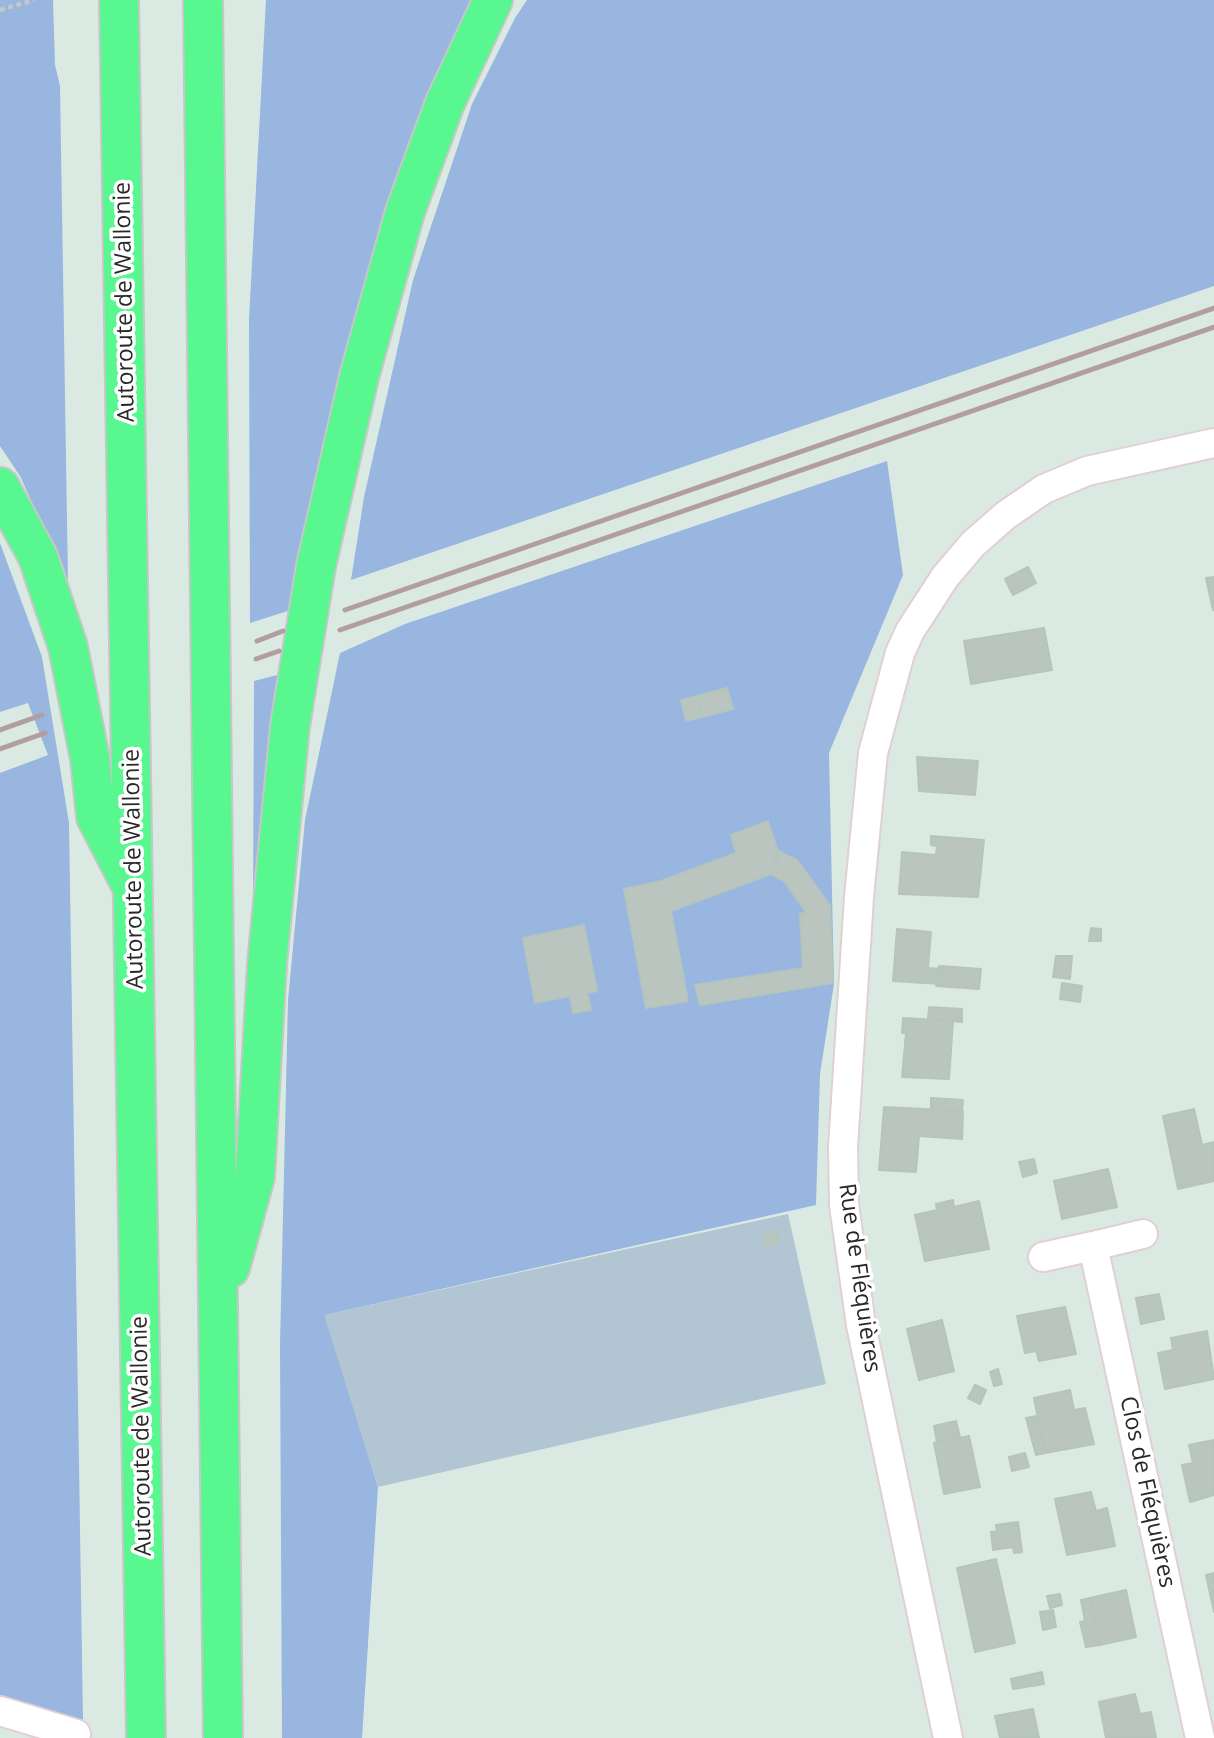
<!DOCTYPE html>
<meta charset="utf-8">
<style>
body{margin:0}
canvas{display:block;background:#daeae2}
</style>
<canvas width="1214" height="1738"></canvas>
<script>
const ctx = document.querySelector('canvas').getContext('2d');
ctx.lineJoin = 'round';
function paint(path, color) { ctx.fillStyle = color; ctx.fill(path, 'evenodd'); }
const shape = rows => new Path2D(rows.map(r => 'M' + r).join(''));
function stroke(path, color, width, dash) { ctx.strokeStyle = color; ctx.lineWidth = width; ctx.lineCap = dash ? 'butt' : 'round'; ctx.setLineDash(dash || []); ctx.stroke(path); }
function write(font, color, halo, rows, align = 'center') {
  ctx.font = font + ' "Open Sans",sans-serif'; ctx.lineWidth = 7; ctx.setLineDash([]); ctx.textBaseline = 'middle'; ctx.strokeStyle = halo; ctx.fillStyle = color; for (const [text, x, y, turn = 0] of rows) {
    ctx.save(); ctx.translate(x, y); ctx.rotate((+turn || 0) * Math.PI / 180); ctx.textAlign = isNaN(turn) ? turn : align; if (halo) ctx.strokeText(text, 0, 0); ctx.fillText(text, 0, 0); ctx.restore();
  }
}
paint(shape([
 [0,0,53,0,55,65,60,86,68,582,20,476,0,446],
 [266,0,473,0,454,37,425,110,294,609,250,623,249,320],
 [527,0,1214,0,1214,286,351,580,364,497,413,280,472,104,515,18],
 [887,461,903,575,829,753,834,984,820,1074,816,1205,325,1315,378,1487,362,1738,282,1738,280,1345,288,1000,305,820,340,653,405,624],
 [0,543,42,657,69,823,83,1721,0,1696,0,773,48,755,28,703,0,712],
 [285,673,253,905,254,681]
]), '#98b6df');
paint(shape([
 [788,1214,826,1384,378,1487,324,1315]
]), '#b2c5d3');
const building = shape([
 [1028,567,1036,583,1013,595,1005,579,1028,567],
 [1214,577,1214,610,1213,610,1206,578,1214,577],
 [1044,628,1052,670,971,684,964,641,1044,628],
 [727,688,733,709,703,717,697,696,727,688],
 [697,696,703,717,686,721,681,700,697,696],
 [917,757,978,761,975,795,919,791,917,757],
 [768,821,779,855,771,874,671,911,688,1001,646,1008,624,889,661,881,736,853,731,835,768,821],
 [931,836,984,840,978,897,899,894,902,852,936,855,937,846,931,845,931,836],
 [778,851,797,860,830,905,833,983,700,1005,695,985,803,968,800,914,806,912,784,881,771,874,778,851],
 [584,925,597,991,587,993,591,1010,573,1013,570,996,535,1003,523,938,584,925],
 [1091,928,1101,929,1101,941,1089,941,1091,928],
 [897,929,931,932,928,968,943,969,941,984,893,981,897,929],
 [1056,956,1072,956,1070,979,1053,977,1056,956],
 [939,966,981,969,979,989,936,986,941,984,943,969,938,969,939,966],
 [1062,983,1082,986,1080,1002,1060,999,1062,983],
 [929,1007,962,1009,962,1022,928,1019,929,1007],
 [903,1018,953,1021,949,1079,902,1077,906,1033,902,1033,903,1018],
 [931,1098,963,1100,962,1111,931,1109,931,1098],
 [884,1107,963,1111,962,1139,919,1136,916,1172,879,1170,884,1107],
 [1194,1109,1202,1145,1214,1142,1214,1181,1178,1189,1163,1116,1194,1109],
 [1034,1159,1037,1173,1023,1177,1019,1162,1034,1159],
 [1108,1169,1117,1207,1062,1219,1054,1181,1108,1169],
 [953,1200,954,1207,979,1201,989,1249,925,1261,915,1215,937,1210,936,1204,953,1200],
 [776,1231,779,1244,766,1246,764,1234,776,1231],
 [1159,1294,1164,1319,1141,1324,1136,1298,1159,1294],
 [1065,1307,1076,1354,1039,1361,1036,1351,1025,1353,1017,1316,1065,1307],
 [942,1320,954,1371,919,1380,907,1329,942,1320],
 [1207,1331,1214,1379,1165,1389,1158,1353,1173,1350,1171,1338,1207,1331],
 [998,1369,1002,1384,994,1386,990,1372,998,1369],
 [975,1385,986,1390,980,1404,968,1398,975,1385],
 [1070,1390,1074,1410,1085,1408,1094,1444,1045,1453,1034,1398,1070,1390],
 [1037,1416,1045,1453,1036,1455,1026,1418,1037,1416],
 [956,1421,960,1437,937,1442,934,1426,956,1421],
 [969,1436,980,1487,944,1494,934,1443,969,1436],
 [1214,1440,1214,1495,1190,1502,1182,1465,1193,1463,1189,1445,1214,1440],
 [1025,1453,1029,1467,1012,1471,1009,1457,1025,1453],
 [1091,1492,1096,1511,1107,1508,1115,1546,1067,1555,1055,1499,1091,1492],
 [1018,1522,1022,1552,1014,1553,1013,1547,993,1550,991,1532,997,1531,996,1525,1018,1522],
 [996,1559,1015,1643,975,1652,957,1568,996,1559],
 [1214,1573,1214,1612,1206,1575,1214,1573],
 [1126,1590,1136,1637,1100,1645,1090,1598,1126,1590],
 [1060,1594,1062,1605,1050,1608,1047,1596,1060,1594],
 [1090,1598,1100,1645,1086,1647,1080,1622,1085,1621,1081,1600,1090,1598],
 [1053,1610,1056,1627,1043,1630,1040,1612,1053,1610],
 [1042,1672,1044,1684,1013,1689,1011,1679,1042,1672],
 [1135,1694,1140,1714,1151,1712,1156,1738,1106,1738,1099,1702,1135,1694],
 [1033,1709,1039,1738,1000,1738,995,1716,1033,1709]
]);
paint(building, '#bac5bf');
stroke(building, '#b4c5be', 2);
const street = shape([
 [1093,1246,1143,1234],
 [1043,1257,1093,1246,1200,1738],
 [0,1711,76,1734],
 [948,1738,861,1325,844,1205,843,1147,859,897,873,753,900,653,910,631,945,577,973,544,1006,515,1044,489,1087,471,1214,443]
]);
const highway = shape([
 [119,0,146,1738],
 [203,0,223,1738],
 [0,487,38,557,68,647,90,759,96,817,131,885],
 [230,1268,255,1177,267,964,290,726,316,566,359,377,405,212,445,103,493,0]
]);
stroke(street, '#e1cfd4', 32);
stroke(highway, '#c7c7c7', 42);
stroke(shape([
 [0,10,34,0]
]), '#c7c7c7', 4.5, [5, 3.5]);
stroke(street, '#fff', 28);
stroke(highway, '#58f790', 38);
stroke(shape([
 [345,610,1214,308],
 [340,630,1214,327],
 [257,641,283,631],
 [256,659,279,651],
 [0,730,42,715],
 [0,749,45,733]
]), '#b29da2', 5);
write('23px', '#282828', '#fff', [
 ["Autoroute de Wallonie",125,302,-91],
 ["Autoroute de Wallonie",134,869,-91],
 ["Rue de Fléquières",859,1278,82],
 ["Autoroute de Wallonie",142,1436,-91],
 ["Clos de Fléquières",1147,1492,78]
]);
</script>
